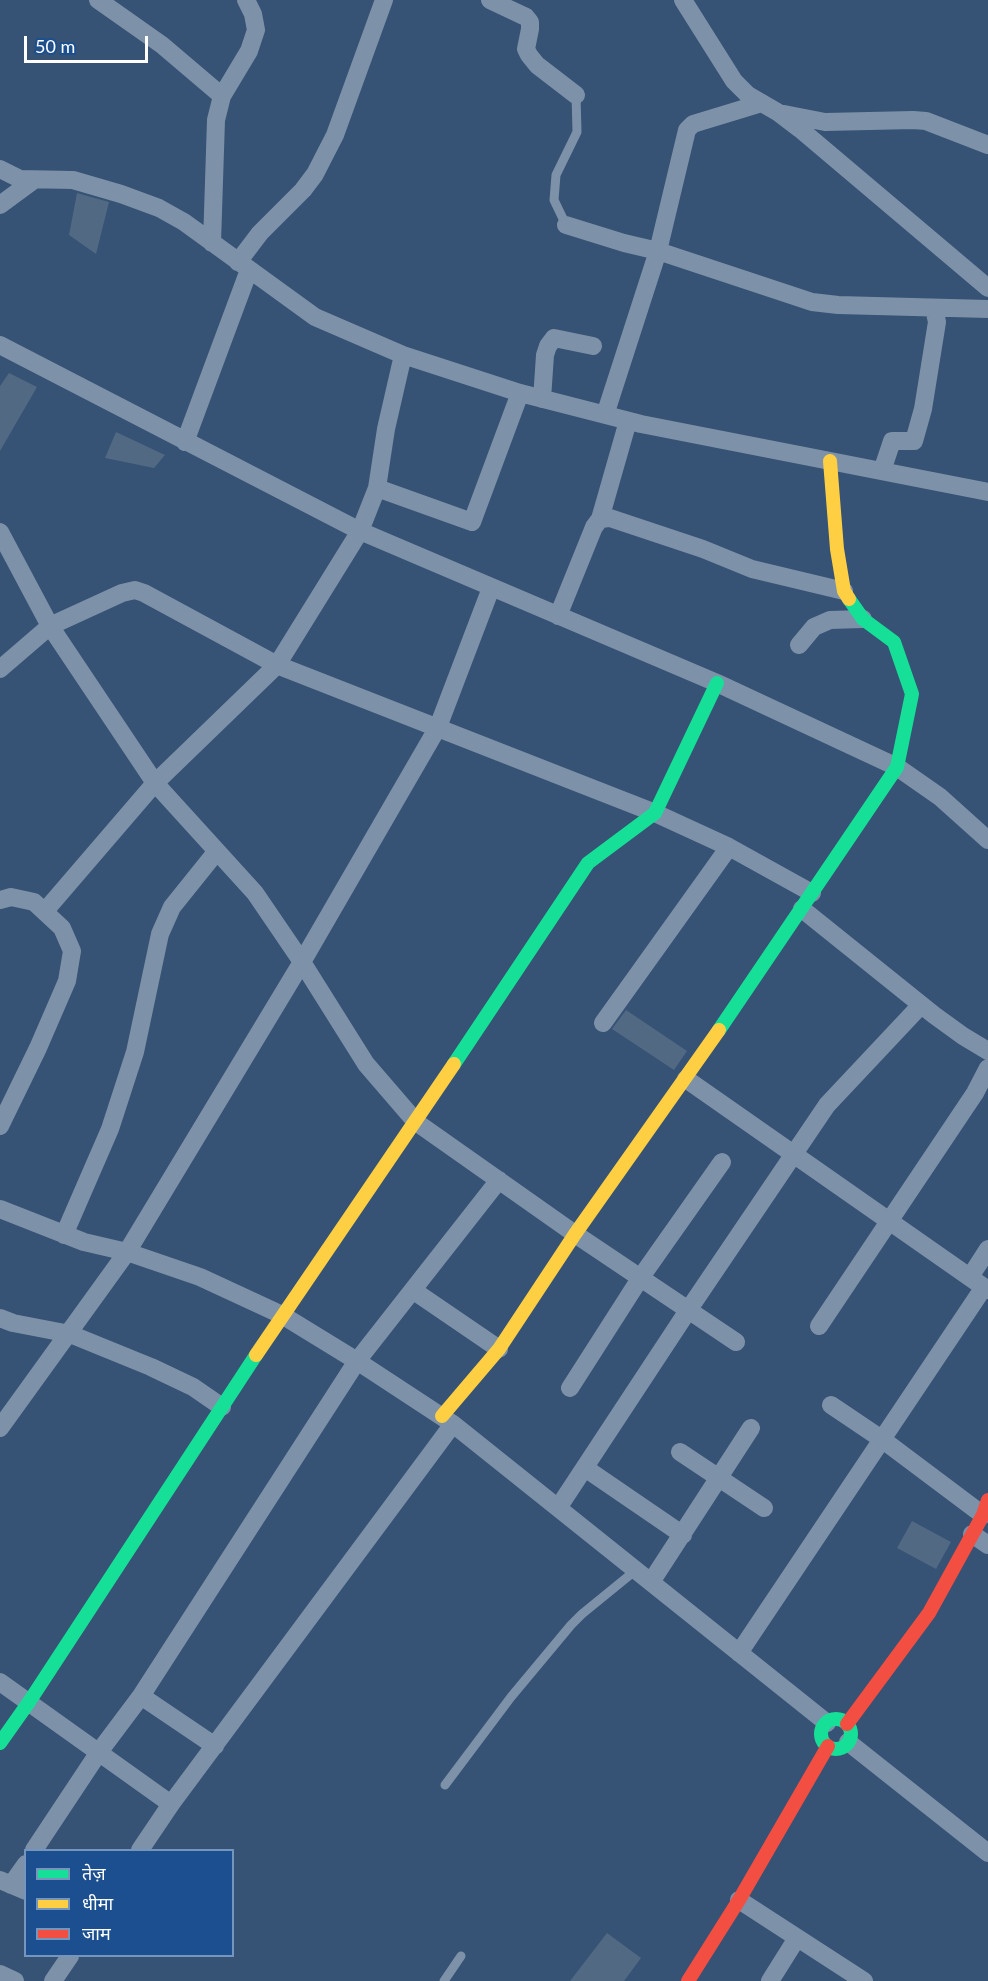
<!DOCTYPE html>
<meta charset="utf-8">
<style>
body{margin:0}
#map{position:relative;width:988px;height:1981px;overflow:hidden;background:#365274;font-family:Lato,"Noto Sans Devanagari",sans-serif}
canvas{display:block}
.legend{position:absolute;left:24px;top:1849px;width:210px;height:108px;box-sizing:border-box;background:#1b4f8f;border:2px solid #7695bc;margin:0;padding:8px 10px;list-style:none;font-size:18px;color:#fff}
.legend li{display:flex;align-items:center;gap:12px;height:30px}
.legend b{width:30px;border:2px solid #7695bc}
.scale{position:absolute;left:24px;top:36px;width:124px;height:27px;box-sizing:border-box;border:3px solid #fff;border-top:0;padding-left:8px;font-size:18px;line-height:21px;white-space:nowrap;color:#fff;-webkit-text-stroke:4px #1b4f8f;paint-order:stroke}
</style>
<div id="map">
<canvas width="988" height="1981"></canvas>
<ul class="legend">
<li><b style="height:8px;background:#16e098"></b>तेज़</li>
<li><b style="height:8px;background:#ffcf43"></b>धीमा</li>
<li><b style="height:8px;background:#f24e42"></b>जाम</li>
</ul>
<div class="scale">50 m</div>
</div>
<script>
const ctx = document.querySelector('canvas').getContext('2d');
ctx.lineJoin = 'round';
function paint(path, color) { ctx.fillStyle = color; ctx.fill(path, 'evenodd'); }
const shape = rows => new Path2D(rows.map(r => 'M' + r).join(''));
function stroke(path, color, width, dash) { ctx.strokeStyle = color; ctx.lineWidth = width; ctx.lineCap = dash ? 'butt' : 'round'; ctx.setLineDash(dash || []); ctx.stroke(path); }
paint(shape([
 [77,193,109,202,96,254,69,235],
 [9,373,37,387,0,451,0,386],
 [116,432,165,455,154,468,105,458],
 [626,1010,687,1051,674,1070,612,1029],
 [912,1521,951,1542,936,1569,897,1548],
 [607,1933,641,1958,624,1981,570,1981]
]), '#526984');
stroke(shape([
 [566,225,554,200,556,175,577,132,576,95],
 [445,1785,511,1697,571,1625,582,1614,636,1570],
 [444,1981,461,1956]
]), '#7d92a8', 9);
stroke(shape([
 [98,0,162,45,222,96],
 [490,0,526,17,530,22,530,29,526,49,529,55,537,65,576,95],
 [683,0,734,81,748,95,779,113,800,129,988,288],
 [784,114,825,122,913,120,926,121,988,145],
 [0,169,20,179,73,180,121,194,159,208,184,222,315,317,403,355,520,393,641,424,988,492],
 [0,205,34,180],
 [566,225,624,243,658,251,812,302,838,305,988,309],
 [212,243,216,120,222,96,249,51,256,30,253,14,246,0],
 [238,262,260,233,303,190,315,174,335,135,384,0],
 [0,345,360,531,717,683,897,767,940,797,988,840],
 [542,399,545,355,548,346,554,338,593,346],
 [605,415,658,251,687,130,693,124,762,103],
 [185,442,249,270],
 [882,471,892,441,914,441,923,409,937,322,934,308],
 [377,488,472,522,520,393],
 [600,519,628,421],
 [0,532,50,626,155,783,255,893,302,962,366,1064,416,1122,575,1234,736,1342],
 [558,616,594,527,600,519,610,518,703,549,752,569,844,591],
 [799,645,814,627,830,620,863,619],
 [0,669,50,626,122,593,135,590,144,593,277,665,655,813,729,847,812,893],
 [0,900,11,897,34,902,62,928,72,951,67,981,38,1048,0,1126],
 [802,909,934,1015,963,1036,988,1051],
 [45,911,155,783,277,665,360,531,377,488,386,429,403,355],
 [603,1023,729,847],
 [686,1079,988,1290],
 [0,1209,84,1242,127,1252,200,1277,282,1315,357,1361,453,1424,827,1723],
 [64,1235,110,1129,135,1052,160,934,172,907,217,851],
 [970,1277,988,1249],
 [414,1291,499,1349],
 [0,1318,13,1323,70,1334,151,1367,193,1387,222,1407],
 [819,1326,975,1093,988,1068],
 [570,1388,641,1277,722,1162],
 [831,1405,883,1440,983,1515],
 [0,1428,127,1252,302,962,438,727,491,588],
 [680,1452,764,1508],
 [585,1468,683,1535],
 [558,1508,689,1309,827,1105,921,1005],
 [972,1534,988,1545],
 [651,1582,751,1428],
 [739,1653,984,1287],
 [0,1682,171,1804],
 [141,1696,215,1746],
 [848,1742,988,1853],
 [34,1850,99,1752,141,1696,357,1361,499,1180],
 [140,1850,171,1804,453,1424],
 [0,1880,26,1891],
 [11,1885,26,1864],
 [739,1900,864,1981],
 [0,1974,15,1981],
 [53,1981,70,1956],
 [770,1981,797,1938]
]), '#7d92a8', 18);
stroke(shape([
 [719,1030,897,767,912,694,894,642,863,619,849,599],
 [454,1064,588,863,655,813,717,683],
 '821 1734a15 15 0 1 1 30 0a15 15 0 1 1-30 0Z',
 [0,1743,29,1702,256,1355]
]), '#16e098', 14);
stroke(shape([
 [830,461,837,549,844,591,849,599],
 [256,1355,454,1064],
 [442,1416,499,1349,575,1234,719,1030]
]), '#ffcf43', 14);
stroke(shape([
 [847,1724,929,1613,983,1515,988,1500],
 [688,1981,739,1900,828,1746]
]), '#f24e42', 14);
</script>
